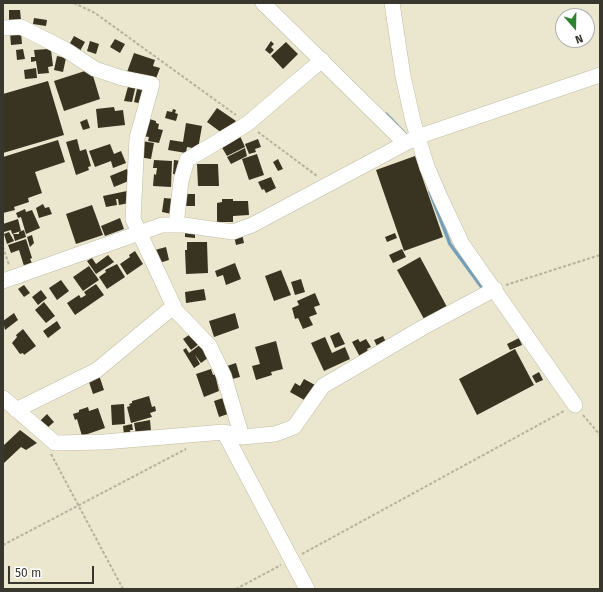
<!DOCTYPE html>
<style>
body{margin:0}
#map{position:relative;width:603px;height:592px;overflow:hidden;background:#ebe6ce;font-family:"Fira Sans",sans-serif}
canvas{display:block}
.frame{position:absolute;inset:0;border:4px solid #38362d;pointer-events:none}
.north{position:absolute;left:555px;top:8px;width:40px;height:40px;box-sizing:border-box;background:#fff;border:1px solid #afafab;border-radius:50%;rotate:160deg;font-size:11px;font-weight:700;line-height:16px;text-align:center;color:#38362d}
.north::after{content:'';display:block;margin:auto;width:14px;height:18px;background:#2e8330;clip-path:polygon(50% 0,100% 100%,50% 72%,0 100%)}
.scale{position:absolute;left:8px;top:566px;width:86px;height:18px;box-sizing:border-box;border:2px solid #38362d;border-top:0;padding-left:5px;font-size:12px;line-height:14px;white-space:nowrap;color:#38362d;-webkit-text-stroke:3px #fff;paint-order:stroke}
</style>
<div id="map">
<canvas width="603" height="592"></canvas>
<div class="frame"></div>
<div class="north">N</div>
<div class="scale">50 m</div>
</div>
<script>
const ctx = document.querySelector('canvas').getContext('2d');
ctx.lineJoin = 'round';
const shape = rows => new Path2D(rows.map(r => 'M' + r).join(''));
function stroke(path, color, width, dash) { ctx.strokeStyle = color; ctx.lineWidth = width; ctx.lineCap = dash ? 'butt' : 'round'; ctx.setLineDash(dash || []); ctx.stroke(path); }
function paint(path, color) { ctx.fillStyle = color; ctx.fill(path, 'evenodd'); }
stroke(shape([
 [386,114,408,137],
 [430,192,450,244,483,289]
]), '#72a0ba', 3.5);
paint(shape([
 [9,10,20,10,21,20,9,21],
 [34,18,47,20,46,26,33,24],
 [21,32,22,44,11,45,10,33],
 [74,36,85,42,80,51,69,45],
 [115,39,125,44,120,53,110,47],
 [90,41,99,44,96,54,87,51],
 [271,41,274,44,271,47,274,50,270,54,265,50],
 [286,42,298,54,283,69,271,56],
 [23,49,25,59,17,60,16,50],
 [48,49,51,50,53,66,48,67,49,73,38,74,36,61,31,62,31,57,35,57,34,50],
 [134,53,155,60,153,66,160,68,155,81,127,72],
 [57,56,66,58,63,72,54,70],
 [36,68,37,78,25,79,24,70],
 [91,69,100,99,64,111,54,81],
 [48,81,64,135,3,153,3,94],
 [129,83,136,85,132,102,124,101],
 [138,85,146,87,142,104,134,102],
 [114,107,115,111,123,110,125,125,98,128,96,109],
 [217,108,236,121,226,136,207,122],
 [173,109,176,110,175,113,178,114,176,121,165,118,167,111,172,112],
 [146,118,156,121,156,123,159,124,158,129,163,130,159,143,148,141,149,137,142,136],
 [87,119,90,128,83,130,80,122],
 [186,123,202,126,198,149,187,147,186,153,168,150,170,140,183,142],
 [240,136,245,147,227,156,221,146],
 [77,139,80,151,86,149,91,166,88,167,89,170,76,175,66,142],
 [258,139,261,147,255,149,256,152,249,154,245,144],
 [58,140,65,162,35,172,42,193,28,198,29,202,14,207,15,210,3,213,3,157],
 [142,141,154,143,151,159,139,157],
 [110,144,114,154,121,151,126,163,113,168,111,161,95,167,89,151],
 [245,148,247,156,231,164,227,157],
 [257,154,264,175,249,180,242,159],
 [415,156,443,237,404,251,376,170],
 [278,159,283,169,278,171,273,162],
 [154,160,172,161,171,187,153,186,154,174,156,175,157,168,153,168],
 [174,160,181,161,180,175,173,174],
 [197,164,218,164,219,186,198,186],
 [127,169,131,180,114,187,110,176],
 [271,177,276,188,266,193,264,189,262,190,258,182],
 [127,191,129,203,119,205,118,199,116,199,117,205,106,207,103,196],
 [185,194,195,194,195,206,185,206],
 [164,198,175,199,172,214,162,212],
 [222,199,233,199,233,201,248,201,249,215,233,216,233,222,217,222,217,203,222,202],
 [43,204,45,208,49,207,52,214,39,218,36,208],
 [92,205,103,235,76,244,66,214],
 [25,209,26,212,32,210,40,228,26,234,21,217,18,218,16,213],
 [120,218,124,229,105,236,101,226],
 [18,219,21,231,12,234,11,230,4,232,3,224],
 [24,230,26,237,15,241,13,234,19,234,19,232],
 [185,231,195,233,195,238,185,237],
 [9,232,14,241,7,244,4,234],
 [395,233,397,238,387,242,385,237],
 [242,234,244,243,236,245,234,236],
 [32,235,34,243,30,247,27,237],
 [26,239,32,258,30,259,32,263,24,266,19,250,11,253,8,245],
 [187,242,207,242,208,273,186,274,185,250,187,250],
 [166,247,169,260,159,263,155,250],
 [402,249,406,257,393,263,389,255],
 [135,251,143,264,127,275,120,264,130,257,129,255],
 [108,255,114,262,96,274,87,261,92,258,96,264],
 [420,257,447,307,424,319,397,270],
 [235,263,241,279,226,285,223,275,217,277,215,271],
 [117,264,125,277,107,289,99,277,106,272,105,270],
 [89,266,99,280,83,291,73,277],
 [281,270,291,295,274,301,265,276],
 [301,279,305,292,295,295,291,282],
 [61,280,69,291,57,300,49,288],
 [96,284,104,295,75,315,67,303,79,295,81,298,86,295,84,292],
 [24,285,30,293,24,297,18,289],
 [204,289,206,300,186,303,185,292],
 [41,290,47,298,38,305,32,297],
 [315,293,320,305,314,307,317,314,309,317,313,325,303,329,298,318,295,319,292,308,299,305,297,301],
 [44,302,55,316,46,323,35,310],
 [14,313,18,320,5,330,3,321],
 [235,313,239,328,214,337,209,321],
 [57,321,61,328,48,338,43,331],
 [23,329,36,346,24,355,23,353,20,354,12,343,17,337,16,335],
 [339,332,345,344,335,348,330,336],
 [192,333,199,344,191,350,183,339],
 [383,336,387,344,378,348,374,340],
 [325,337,332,353,345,347,350,359,324,371,311,343],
 [519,338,522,345,510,350,507,344],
 [358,339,360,342,366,339,371,347,367,349,369,353,360,357,352,342],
 [276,341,283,369,271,372,272,375,256,380,252,366,260,364,255,347],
 [201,344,210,357,205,360,203,356,205,360,201,363,195,355,200,364,194,368,183,350,186,348,189,353],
 [515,349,534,385,477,415,459,379],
 [236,363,240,377,228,380,224,367],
 [211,369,213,375,215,374,219,391,204,397,196,374],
 [539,372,543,380,536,383,532,376],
 [99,375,104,390,93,394,88,379],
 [304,379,315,385,306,401,290,392,295,383,300,386],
 [149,396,152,407,155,406,156,411,150,413,152,417,131,423,127,407,130,406,129,404,132,403,132,401],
 [226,397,231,413,219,417,214,401],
 [124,404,125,424,112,425,111,405],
 [88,407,89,411,98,408,105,428,82,436,77,419,75,420,73,414,79,412,79,410],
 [47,414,54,422,46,429,39,422],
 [150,420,151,431,136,434,134,423],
 [132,424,133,430,130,430,131,434,124,435,123,426],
 [20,430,37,443,26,450,21,447,4,463,3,446]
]), '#383421');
const minor = shape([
 [263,3,405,143],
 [392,3,403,76,413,121,427,167,440,197,462,244,575,405],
 [3,28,21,27,66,50,95,69,122,78,152,84,137,138,133,219,176,311,209,345,224,376,242,437,224,432,104,442,55,443,3,398],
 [176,225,181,181,187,160,247,124,322,60],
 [3,281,162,225,184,225,233,232,252,225,417,137,600,75],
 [16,410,97,370,174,306],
 [224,432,307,589],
 [242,437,275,434,294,427,323,386,422,328,495,289]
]);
stroke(minor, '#c1bba4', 16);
stroke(shape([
 [74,3,95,13,236,115],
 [258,132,317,176],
 [3,247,9,265],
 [506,285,600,255],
 [583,415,600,435],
 [51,454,123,589],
 [3,545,186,449],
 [302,554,564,411],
 [236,589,281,565]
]), '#b5b19d', 2, [3, 2]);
stroke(minor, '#fff', 15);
</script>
